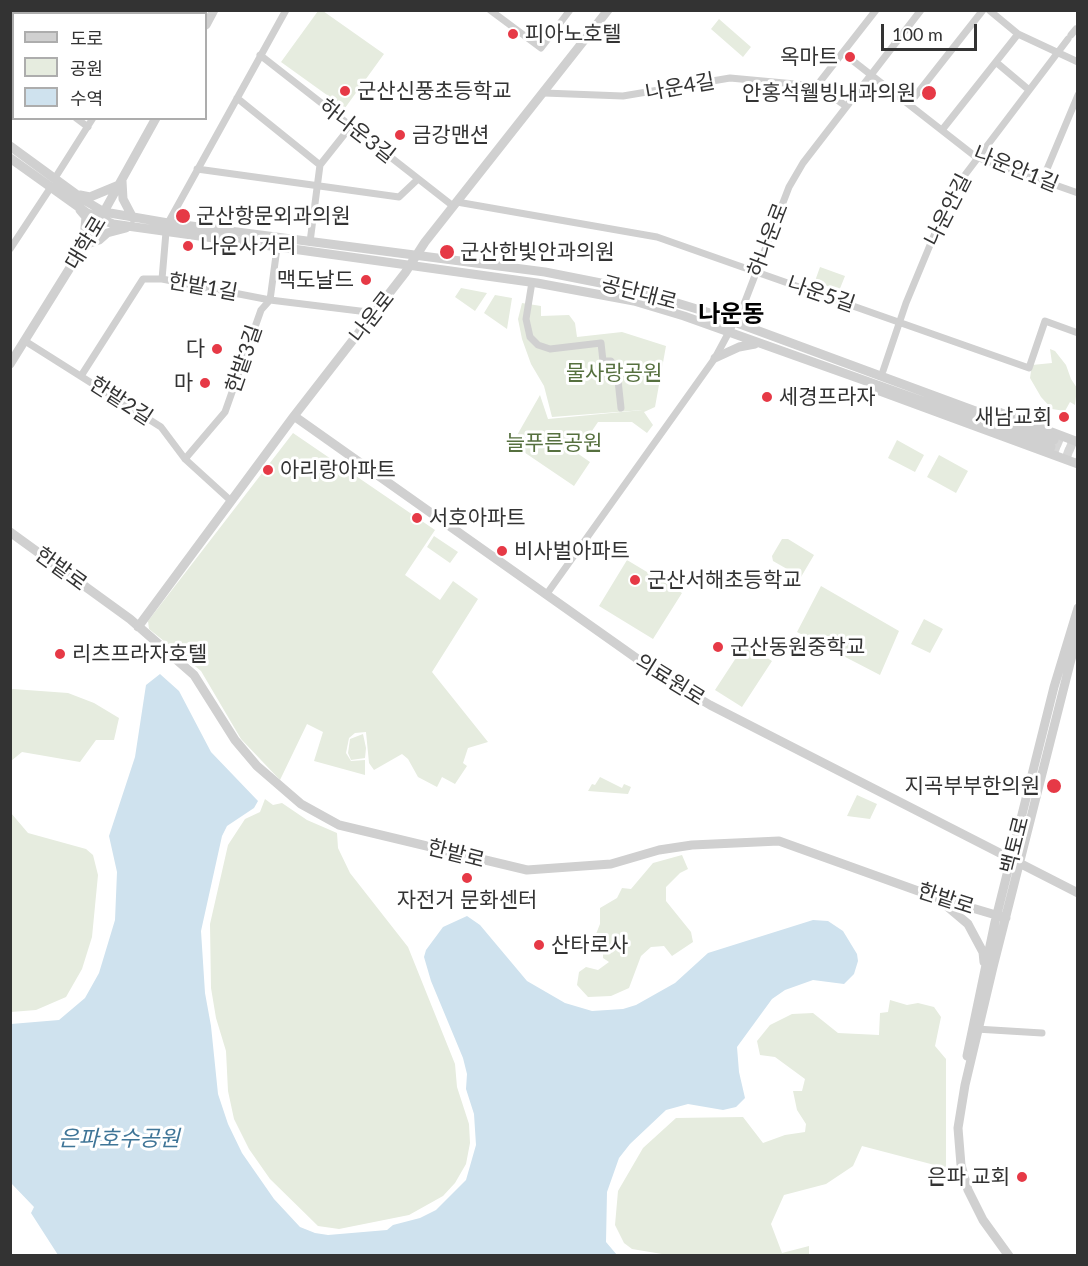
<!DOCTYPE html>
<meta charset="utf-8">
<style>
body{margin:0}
#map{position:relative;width:1088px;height:1266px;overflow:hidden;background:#fff;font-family:Lato,"Noto Sans KR",sans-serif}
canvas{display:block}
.frame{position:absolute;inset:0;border:12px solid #333;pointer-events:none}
.legend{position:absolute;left:12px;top:12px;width:195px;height:108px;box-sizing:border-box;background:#fff;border:2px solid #adadad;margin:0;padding:8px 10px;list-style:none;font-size:18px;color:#333}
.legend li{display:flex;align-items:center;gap:12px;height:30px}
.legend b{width:30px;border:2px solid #adadad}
.scale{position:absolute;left:881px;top:24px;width:96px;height:27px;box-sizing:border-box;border:3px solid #333;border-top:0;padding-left:8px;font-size:18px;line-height:21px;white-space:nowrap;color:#333;-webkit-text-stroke:4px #fff;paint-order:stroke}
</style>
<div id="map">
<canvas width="1088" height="1266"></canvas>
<div class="frame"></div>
<ul class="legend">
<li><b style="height:8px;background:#d0d0d0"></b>도로</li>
<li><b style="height:16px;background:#e6ecdf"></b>공원</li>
<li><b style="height:16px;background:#cfe2ee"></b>수역</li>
</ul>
<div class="scale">100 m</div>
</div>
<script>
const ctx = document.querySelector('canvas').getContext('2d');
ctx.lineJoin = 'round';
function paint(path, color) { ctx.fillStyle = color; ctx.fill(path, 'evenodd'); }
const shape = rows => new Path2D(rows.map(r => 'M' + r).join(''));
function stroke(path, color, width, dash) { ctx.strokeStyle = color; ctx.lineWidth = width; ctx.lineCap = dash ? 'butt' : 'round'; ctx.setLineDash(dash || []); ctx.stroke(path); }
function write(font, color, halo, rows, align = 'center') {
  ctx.font = font + ' Lato,"Noto Sans KR",sans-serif'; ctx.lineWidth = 6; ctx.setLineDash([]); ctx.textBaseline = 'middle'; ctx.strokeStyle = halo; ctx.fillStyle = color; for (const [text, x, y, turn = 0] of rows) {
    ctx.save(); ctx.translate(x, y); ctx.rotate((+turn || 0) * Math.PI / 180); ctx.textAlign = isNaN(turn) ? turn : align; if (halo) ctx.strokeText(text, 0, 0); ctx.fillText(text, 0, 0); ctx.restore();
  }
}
paint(shape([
 [318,11,323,11,384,54,345,108,281,62],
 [719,19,751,47,743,57,711,29],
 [820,267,845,276,839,291,815,281],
 [461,288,487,293,475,311,455,297],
 [495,295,512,298,507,329,484,313],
 [522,303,541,306,541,316,569,315,575,323,577,337,622,332,666,346,655,407,644,412,653,425,647,433,632,422,598,422,577,453,590,462,574,486,512,444,540,395,548,419,643,410,552,417,544,386,531,364,522,339,518,319],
 [1050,349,1055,351,1066,365,1071,379,1077,388,1075,405,1070,402,1065,411,1052,409,1041,397,1030,378,1032,365,1052,363],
 [293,433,435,530,405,575,440,600,453,581,478,599,432,672,488,742,468,748,463,763,467,766,455,784,442,777,437,787,418,777,408,759,402,754,374,770,369,763,366,732,355,733,349,738,346,753,351,761,365,760,365,775,314,761,323,732,307,724,280,780,241,739,201,671,149,629,148,621],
 [897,440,924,455,915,472,888,458],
 [939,455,968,471,956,493,927,477],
 [434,536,458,552,450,563,427,547],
 [782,539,788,539,814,555,801,577,773,561,772,556],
 [627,560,682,593,653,639,599,606],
 [821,586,899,631,880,675,797,632],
 [924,619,943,629,930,653,911,644],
 [745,644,772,661,742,707,715,690],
 [13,689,68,693,94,703,119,718,114,740,96,740,80,762,22,752,11,761,10,690],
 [363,734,366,748,365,758,351,760,348,753,350,739],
 [600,777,622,788,624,784,631,787,628,794,588,791,592,784,595,785],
 [857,795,877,804,870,819,847,816],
 [265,799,273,805,282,803,307,820,337,833,338,848,350,873,408,947,455,1064,457,1087,469,1124,470,1143,466,1164,455,1183,443,1196,409,1215,339,1229,318,1226,270,1179,249,1149,234,1119,228,1091,226,1051,216,1018,211,988,210,924,228,845,245,819,260,812],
 [11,813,28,833,86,849,93,855,98,875,92,937,82,969,66,997,36,1010,11,1012],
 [682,855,688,869,680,873,666,887,666,901,691,932,693,942,672,956,664,946,651,947,641,956,629,988,611,996,588,997,577,985,579,972,586,967,598,970,609,962,603,958,603,946,594,939,600,924,600,908,617,898,622,888,631,889,653,863],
 [890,1000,907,1005,918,1003,934,1007,941,1017,935,1046,946,1059,946,1168,862,1146,853,1166,826,1184,784,1195,771,1224,782,1253,809,1246,809,1255,668,1255,632,1249,624,1243,615,1225,618,1191,643,1148,676,1118,743,1117,763,1143,785,1135,805,1132,806,1124,797,1110,793,1091,802,1091,805,1079,775,1057,760,1055,757,1041,770,1025,792,1014,813,1013,838,1033,879,1035,880,1013,888,1012]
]), '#e6ecdf');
paint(shape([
 [160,674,179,691,211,752,258,801,254,808,227,826,222,836,201,931,205,993,211,1026,218,1094,228,1124,242,1153,274,1199,300,1227,315,1233,328,1235,387,1230,393,1225,420,1218,436,1210,466,1180,476,1145,474,1114,466,1089,467,1074,463,1058,431,981,424,957,426,950,443,927,467,916,480,925,527,981,565,1003,592,1011,623,1009,636,1005,675,983,708,953,813,920,828,921,843,931,857,954,858,961,854,974,844,984,813,980,785,990,772,999,737,1047,739,1072,745,1098,736,1107,723,1110,688,1104,666,1110,630,1144,619,1158,607,1192,606,1242,617,1255,58,1255,31,1213,34,1207,11,1183,11,1024,59,1020,85,998,99,973,115,920,117,872,109,836,135,757,146,685]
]), '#cfe2ee');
stroke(shape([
 [1054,440,1078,450],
 [1051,447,1078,457]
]), '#d6d6d6', 9, [9, 4.5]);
stroke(shape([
 [490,10,541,48,570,10],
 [989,10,1018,34,1078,62],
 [92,14,94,10],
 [10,16,14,18],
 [1071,35,1076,29],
 [843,53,976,157,1078,193],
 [260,55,453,206],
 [997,63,1029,90],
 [10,72,14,74],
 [815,88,876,10],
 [544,93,623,96,730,78,806,85,830,95,846,106],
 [237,98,320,165,310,242],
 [909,104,983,10],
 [76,118,88,127],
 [942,130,1018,34],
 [320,165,351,126],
 [197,169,399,197,418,179],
 [55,178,93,118],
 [1045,182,1047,169,1078,95],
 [457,202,657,237,1029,368,1045,321,1078,333],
 [168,223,286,10],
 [10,249,51,187],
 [162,279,166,232],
 [532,282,526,319,530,337,538,345,550,349,601,343,603,361,611,361,617,371,621,408],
 [25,341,161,427,185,459,230,500],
 [883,371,906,303,952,192,1068,39],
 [81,376,143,279,162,279,270,300,376,313],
 [185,459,225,412,261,310,270,300,277,248],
 [546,595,715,358,744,304,789,187,803,163,921,10],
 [976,1029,1042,1033]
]), '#d0d0d0', 7);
stroke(shape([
 [30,14,32,10],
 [206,25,214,10],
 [10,42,14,38],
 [10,146,84,200,104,212,168,223,545,272,631,289,710,313,1054,440],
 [10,158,87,213,113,224,537,283,634,301,684,316,1051,447],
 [122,181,123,199,133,218],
 [80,195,90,197,119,185],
 [80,210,86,217,84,239],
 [84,245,99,240,107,233,126,228],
 [715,358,739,347,755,344],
 [10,364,96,226,156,118],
 [877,390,1078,464],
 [996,411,1078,442],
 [294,416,663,677,710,705,1078,893],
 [10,532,130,619,194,675,235,740,257,766,301,804,339,825,527,870,611,864,659,850,692,845,779,841,935,897,1006,918],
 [138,627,294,416,405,273,425,242,608,10],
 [942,902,968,924,983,952,984,962],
 [967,1056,995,922,1054,687,1078,608],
 [1009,1256,983,1220,968,1190,961,1165,958,1128,965,1085,993,967,1078,632]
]), '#d0d0d0', 9);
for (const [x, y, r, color] of [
 [513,34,6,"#e63946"],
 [850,57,6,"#e63946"],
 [345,91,6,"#e63946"],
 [929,93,8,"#e63946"],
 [400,135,6,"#e63946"],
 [183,216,8,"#e63946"],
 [188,246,6,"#e63946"],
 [447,252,8,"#e63946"],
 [366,280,6,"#e63946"],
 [217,349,6,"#e63946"],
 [205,383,6,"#e63946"],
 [767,397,6,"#e63946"],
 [1064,417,6,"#e63946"],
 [268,470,6,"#e63946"],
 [417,518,6,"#e63946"],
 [502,551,6,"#e63946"],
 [635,580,6,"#e63946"],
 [718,647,6,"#e63946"],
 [60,654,6,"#e63946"],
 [1054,786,8,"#e63946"],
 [467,878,6,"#e63946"],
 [539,945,6,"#e63946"],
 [1022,1177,6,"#e63946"]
]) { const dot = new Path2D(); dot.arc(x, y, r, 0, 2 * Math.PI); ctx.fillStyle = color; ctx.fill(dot); stroke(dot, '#fff', 2); }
write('21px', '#333', '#fff', [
 ["피아노호텔",525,34],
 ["옥마트",838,57,"right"],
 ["군산신풍초등학교",357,91],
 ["안홍석웰빙내과의원",916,93,"right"],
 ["금강맨션",412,135],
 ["군산항문외과의원",196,216],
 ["나운사거리",200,246],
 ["군산한빛안과의원",460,252],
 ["맥도날드",354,280,"right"],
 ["다",205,349,"right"],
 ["마",193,383,"right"],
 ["세경프라자",779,397],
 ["새남교회",1052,417,"right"],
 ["아리랑아파트",280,470],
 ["서호아파트",429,518],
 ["비사벌아파트",514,551],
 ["군산서해초등학교",647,580],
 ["군산동원중학교",730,647],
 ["리츠프라자호텔",72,654],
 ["지곡부부한의원",1040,786,"right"],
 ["자전거 문화센터",467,900,"center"],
 ["산타로사",551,945],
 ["은파 교회",1010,1177,"right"]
], 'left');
write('21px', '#333', '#fff', [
 ["나운4길",680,87,-10],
 ["하나운3길",357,131,38],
 ["나운안1길",1016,169,22],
 ["나운안길",948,210,-63],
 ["하나운로",768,240,-69],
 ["대학로",86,243,-59],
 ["한밭1길",203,287,10],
 ["공단대로",639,293,15],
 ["나운5길",821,294,19],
 ["나운로",372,317,-52],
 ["한밭3길",244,359,-71],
 ["한밭2길",121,401,33],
 ["한밭로",61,569,36],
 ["의료원로",670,680,32],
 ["백토로",1015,845,-76],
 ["한밭로",456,854,14],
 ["한밭로",946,899,18]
]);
write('21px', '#56703f', '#fff', [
 ["물사랑공원",614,373],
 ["늘푸른공원",554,443]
]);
write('italic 22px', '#3f7597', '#fff', [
 ["은파호수공원",119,1139]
]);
write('bold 24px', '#000', '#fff', [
 ["나운동",731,314]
]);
</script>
